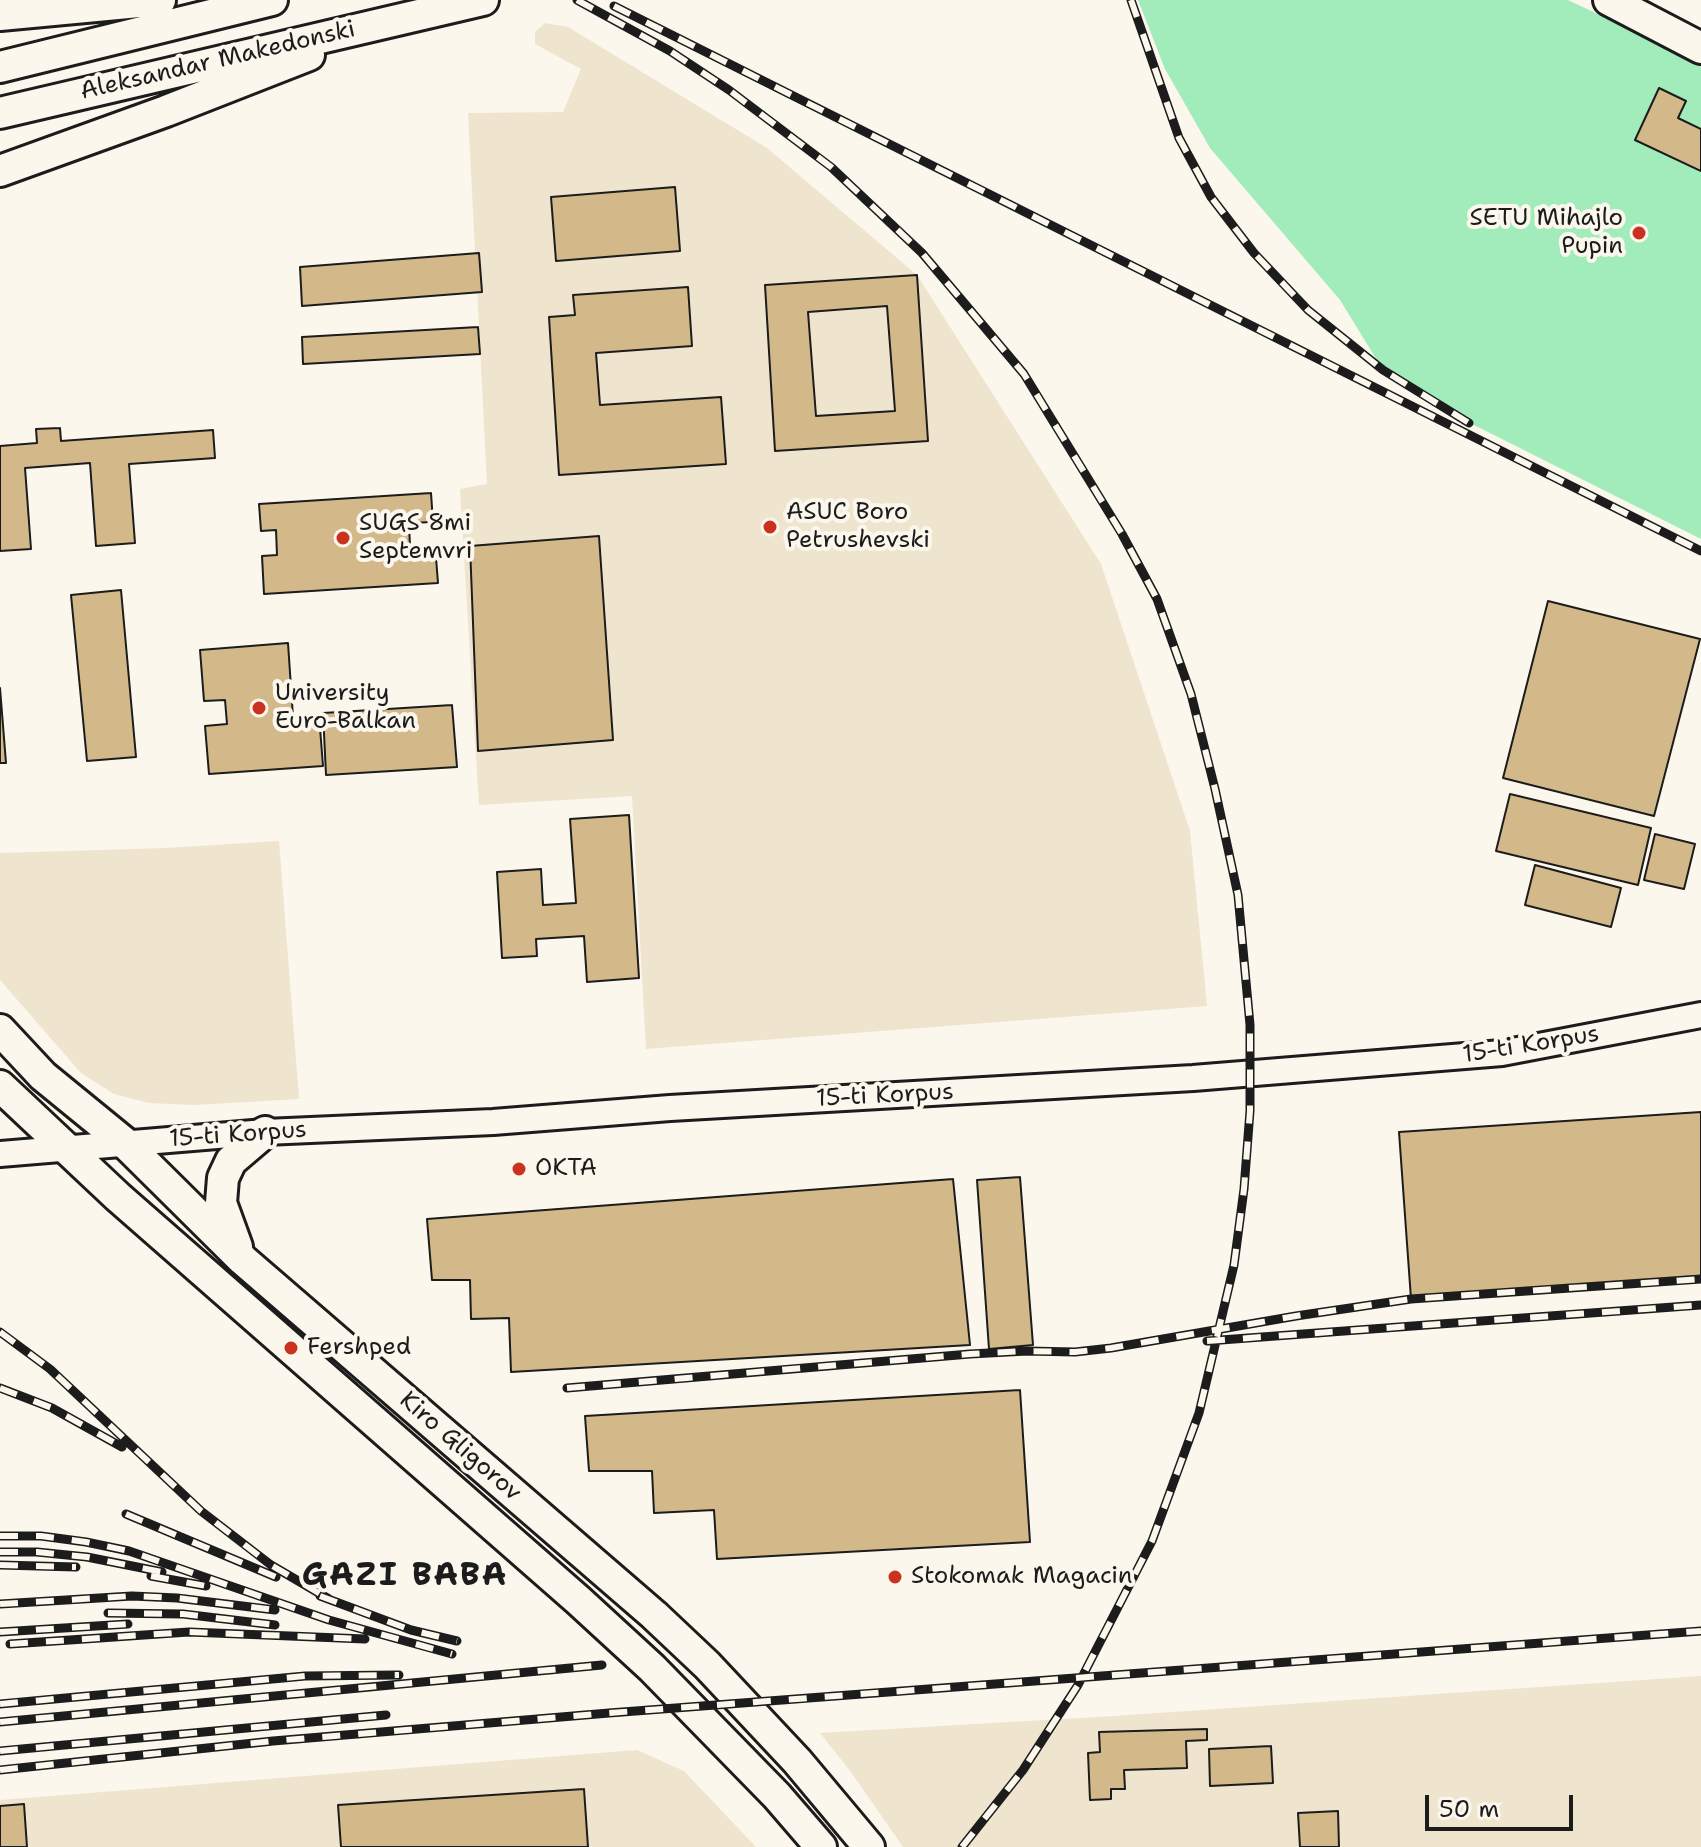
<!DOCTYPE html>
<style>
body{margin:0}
#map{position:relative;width:1701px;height:1847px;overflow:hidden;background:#fbf7ec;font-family:"Shantell Sans",sans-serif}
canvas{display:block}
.scale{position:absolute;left:1425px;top:1795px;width:148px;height:36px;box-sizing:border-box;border:4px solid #1c1c1c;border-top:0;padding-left:10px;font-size:24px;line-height:28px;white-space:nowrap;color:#1c1c1c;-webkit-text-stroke:6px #fbf7ec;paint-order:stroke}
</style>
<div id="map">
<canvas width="1701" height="1847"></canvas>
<div class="scale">50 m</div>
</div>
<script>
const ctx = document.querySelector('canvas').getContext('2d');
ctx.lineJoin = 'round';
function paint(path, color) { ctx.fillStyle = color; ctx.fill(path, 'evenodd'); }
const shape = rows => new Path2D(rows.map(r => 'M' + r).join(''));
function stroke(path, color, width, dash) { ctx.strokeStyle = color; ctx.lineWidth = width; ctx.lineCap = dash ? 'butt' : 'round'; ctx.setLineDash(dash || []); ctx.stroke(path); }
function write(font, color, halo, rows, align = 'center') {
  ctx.font = font + ' "Shantell Sans",sans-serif'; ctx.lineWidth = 8; ctx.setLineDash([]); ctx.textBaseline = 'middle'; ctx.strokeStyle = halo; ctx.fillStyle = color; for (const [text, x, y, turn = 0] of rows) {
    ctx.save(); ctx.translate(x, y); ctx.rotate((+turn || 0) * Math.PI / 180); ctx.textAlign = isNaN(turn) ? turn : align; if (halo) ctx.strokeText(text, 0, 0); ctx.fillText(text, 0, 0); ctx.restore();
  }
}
paint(shape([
 [545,23,568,27,767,148,917,275,1101,564,1190,831,1207,1006,646,1049,632,796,479,805,460,489,487,484,468,113,563,112,581,69,535,44,535,32],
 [279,841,299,1099,194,1105,149,1103,114,1094,81,1073,0,980,0,853,166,848],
 [1701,1676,1701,1847,903,1847,851,1772,820,1733,1114,1716],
 [637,1750,684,1771,756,1847,0,1847,0,1800]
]), '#efe4ce');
paint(shape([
 [1138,0,1568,0,1701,63,1701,539,1462,419,1383,370,1340,300,1210,148,1165,69]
]), '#a2ecbb');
const building = shape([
 [1659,88,1686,101,1678,118,1701,129,1701,171,1635,140,1659,88],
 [675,187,680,251,556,261,551,197,675,187],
 [479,253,482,292,302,306,300,267,479,253],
 [917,275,928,441,775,451,765,285,917,275],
 [887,306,895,411,816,416,808,312,887,306],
 [688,287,692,346,596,353,600,405,721,397,726,464,559,475,549,317,575,315,573,295,688,287],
 [478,327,480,354,303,364,302,337,478,327],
 [60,428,61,441,213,430,215,458,129,464,135,543,96,546,90,463,25,468,31,549,0,551,0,446,37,443,36,429,60,428],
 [431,493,433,522,409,523,410,547,435,545,438,583,264,594,262,556,277,555,276,530,261,531,259,504,431,493],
 [599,536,613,740,478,751,470,546,599,536],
 [121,590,136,757,87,761,71,595,121,590],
 [1548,601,1700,639,1654,816,1503,778,1548,601],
 [288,643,293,717,319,715,323,766,209,774,205,726,227,724,225,700,204,701,200,650,288,643],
 [0,688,6,763,0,763,0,688],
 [452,705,457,767,326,775,323,713,452,705],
 [1510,794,1651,828,1638,885,1496,851,1510,794],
 [629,815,639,978,587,982,584,936,536,939,537,956,502,958,497,872,541,869,543,905,576,903,570,819,629,815],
 [1655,834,1695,844,1684,889,1644,880,1655,834],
 [1535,865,1621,888,1611,927,1525,905,1535,865],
 [1701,1112,1701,1279,1411,1299,1399,1132,1701,1112],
 [1020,1177,1033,1345,989,1349,977,1180,1020,1177],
 [953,1179,970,1345,511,1372,509,1318,471,1319,470,1280,432,1280,427,1219,953,1179],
 [1020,1390,1030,1542,717,1559,714,1510,654,1513,652,1471,589,1471,585,1416,1020,1390],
 [1207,1729,1207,1740,1186,1741,1187,1768,1124,1770,1125,1789,1111,1789,1111,1799,1090,1800,1088,1753,1100,1752,1099,1732,1207,1729],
 [1271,1746,1273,1783,1210,1786,1209,1749,1271,1746],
 [584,1789,588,1847,341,1847,338,1805,584,1789],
 [24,1804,27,1847,0,1847,0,1806,24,1804],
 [1338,1811,1339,1847,1300,1847,1298,1813,1338,1811]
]);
paint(building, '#d3b989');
stroke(building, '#1c1c1c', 2);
const minor = shape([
 [0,1154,265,1132,493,1122,670,1108,1193,1078,1502,1053,1701,1015]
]);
const tertiary = shape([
 [1609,0,1701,48],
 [0,15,160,0],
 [0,67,272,0],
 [0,113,483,0],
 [0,171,166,111,309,55],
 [0,1030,43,1076,125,1143,243,1260,654,1615,707,1665,797,1761,869,1847],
 [0,1086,118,1197,578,1600,652,1668,777,1796,821,1847],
 [237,1247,221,1203,223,1178,231,1161,265,1132]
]);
stroke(minor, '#1c1c1c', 30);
stroke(tertiary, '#1c1c1c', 36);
stroke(minor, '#fbf7ec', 24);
stroke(tertiary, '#fbf7ec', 30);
const rail = shape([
 [577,0,670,51,729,90,831,167,922,253,1024,374,1122,534,1157,599,1191,694,1215,789,1238,895,1250,1025,1250,1111,1244,1189,1234,1265,1199,1413,1152,1541,1078,1685,1023,1770,962,1847],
 [1131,0,1179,138,1211,197,1254,253,1308,310,1383,370,1469,423],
 [614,6,1701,551],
 [0,1332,50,1369,201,1511,271,1565,329,1599],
 [1207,1341,1701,1305],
 [0,1388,52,1408,122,1447],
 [567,1388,970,1354,1027,1351,1075,1352,1111,1348,1296,1316,1411,1299,1701,1279],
 [126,1514,276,1577],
 [0,1536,41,1536,86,1542,129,1551,329,1620,452,1654],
 [0,1552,37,1552,87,1557,162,1572],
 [0,1565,76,1567],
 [151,1576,206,1586],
 [320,1596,411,1630,457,1641],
 [0,1604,132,1596,177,1598,275,1610],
 [108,1613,183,1614,275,1625],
 [0,1632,128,1624],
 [10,1644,189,1632,365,1639],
 [0,1704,305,1676,399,1675],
 [0,1722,602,1665],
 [0,1751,386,1715],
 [0,1770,273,1741,609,1713,1701,1631]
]);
stroke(rail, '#1c1c1c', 9);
stroke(rail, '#fbf7ec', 6, [18]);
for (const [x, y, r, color] of [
 [1639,233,8,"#c8321e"],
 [770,527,8,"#c8321e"],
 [343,538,8,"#c8321e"],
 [259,708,8,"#c8321e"],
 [519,1169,8,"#c8321e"],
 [291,1348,8,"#c8321e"],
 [895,1577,8,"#c8321e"]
]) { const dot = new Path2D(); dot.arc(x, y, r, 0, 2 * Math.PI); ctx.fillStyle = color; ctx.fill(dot); stroke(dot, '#fbf7ec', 3); }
write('24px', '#1c1c1c', '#fbf7ec', [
 ["Aleksandar Makedonski",218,61,-13],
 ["15-ti Korpus",1531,1045,-9],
 ["15-ti Korpus",885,1096,-3],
 ["15-ti Korpus",238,1135,-4],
 ["Kiro Gligorov",460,1447,41]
]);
write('24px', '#1c1c1c', '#fbf7ec', [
 ["SETU Mihajlo",1623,219,"right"],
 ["Pupin",1623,247,"right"],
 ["ASUC Boro",786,513],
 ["Petrushevski",786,541],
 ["SUGS 8mi",359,524],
 ["Septemvri",359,552],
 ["University",275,694],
 ["Euro-Balkan",275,722],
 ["OKTA",535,1169],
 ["Fershped",307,1348],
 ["Stokomak Magacin",911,1577]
], 'left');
ctx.letterSpacing = '2px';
write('bold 32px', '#1c1c1c', '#fbf7ec', [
 ["GAZI BABA",405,1577]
]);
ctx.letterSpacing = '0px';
</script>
